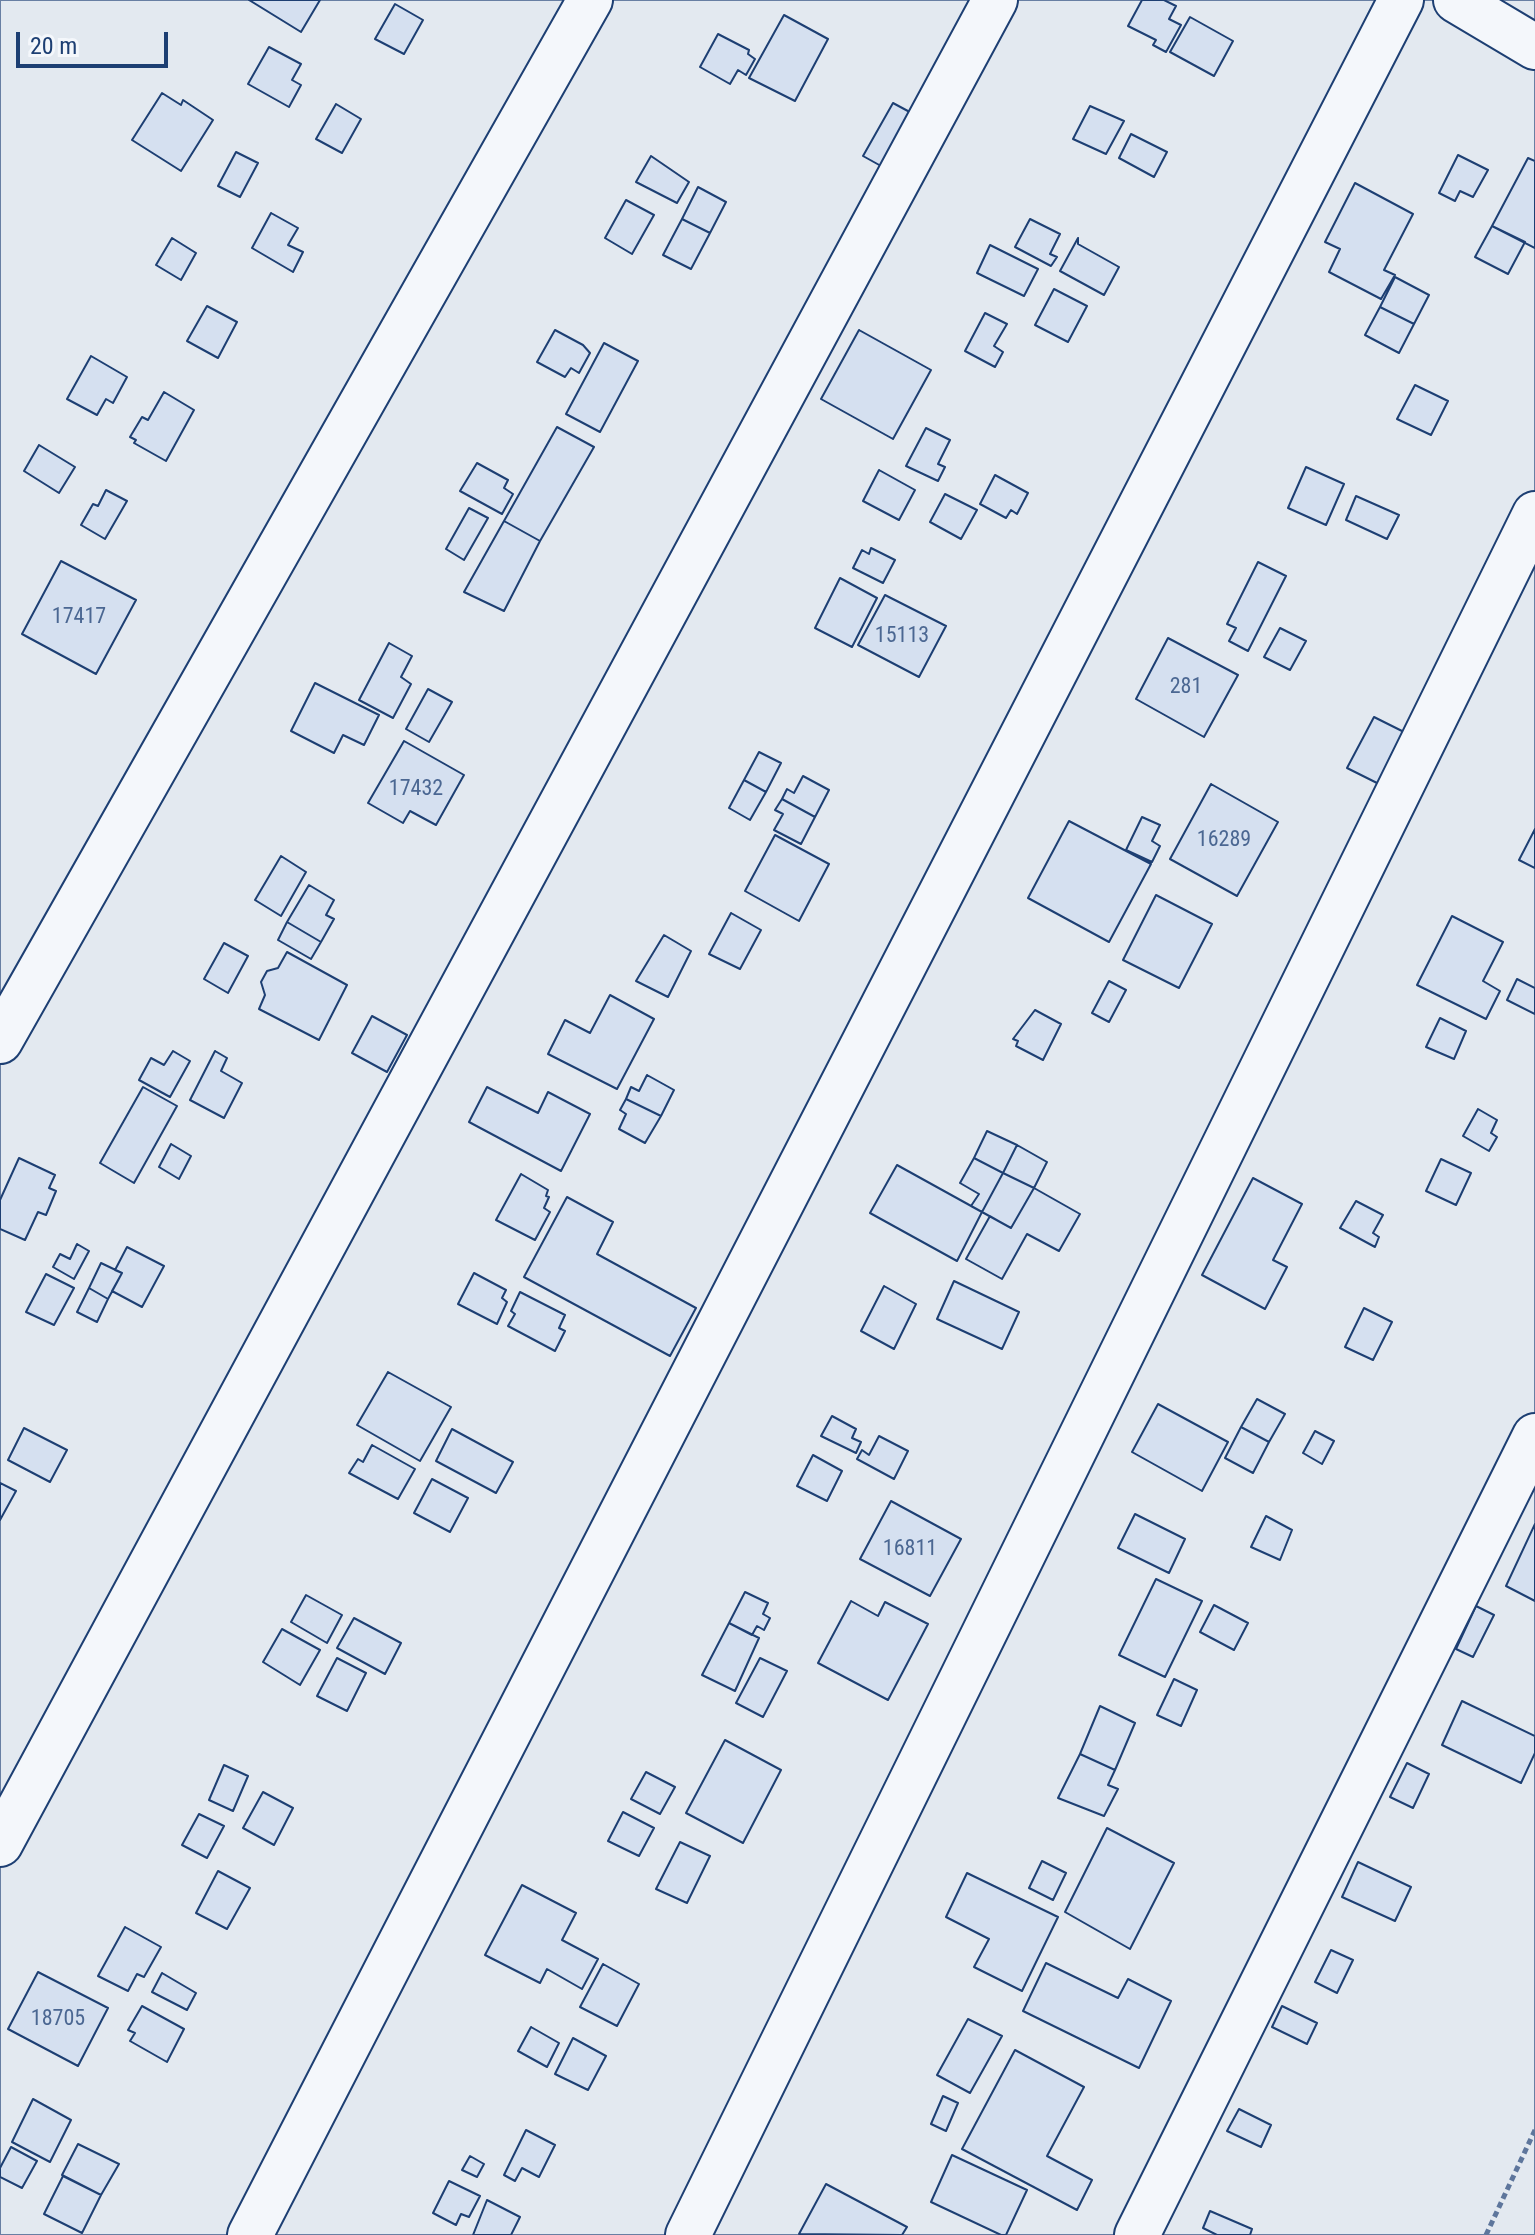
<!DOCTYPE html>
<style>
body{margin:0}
#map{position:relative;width:1535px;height:2235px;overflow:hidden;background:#f4f7fb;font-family:"Roboto Condensed",sans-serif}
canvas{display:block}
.scale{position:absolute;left:16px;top:32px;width:152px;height:36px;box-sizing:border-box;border:4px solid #1d3f73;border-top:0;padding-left:10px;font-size:24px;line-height:28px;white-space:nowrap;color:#1d3f73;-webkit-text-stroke:6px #f4f7fb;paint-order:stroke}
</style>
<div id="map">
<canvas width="1535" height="2235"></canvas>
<div class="scale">20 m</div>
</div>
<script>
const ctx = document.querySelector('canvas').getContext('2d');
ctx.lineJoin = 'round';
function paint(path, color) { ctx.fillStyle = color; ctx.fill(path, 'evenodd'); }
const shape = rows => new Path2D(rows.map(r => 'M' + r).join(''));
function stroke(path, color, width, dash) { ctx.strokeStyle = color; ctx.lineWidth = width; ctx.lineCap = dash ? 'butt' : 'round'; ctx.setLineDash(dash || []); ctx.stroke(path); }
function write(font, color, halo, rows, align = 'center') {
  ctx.font = font + ' "Roboto Condensed",sans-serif'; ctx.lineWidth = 6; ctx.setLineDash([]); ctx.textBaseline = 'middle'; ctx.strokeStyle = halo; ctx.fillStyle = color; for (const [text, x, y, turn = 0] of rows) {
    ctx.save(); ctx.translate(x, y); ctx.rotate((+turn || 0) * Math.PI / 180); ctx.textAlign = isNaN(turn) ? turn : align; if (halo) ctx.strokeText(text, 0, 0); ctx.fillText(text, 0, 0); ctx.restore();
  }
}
const green = shape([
 [0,0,1535,0,1535,2235,0,2235,0,0]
]);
paint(green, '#e3e9f0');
stroke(green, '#687fa3', 2);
const building = shape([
 [249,0,320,0,301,32,249,0],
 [1142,0,1164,0,1176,6,1169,19,1181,25,1166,52,1153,45,1156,40,1128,26,1142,0],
 [395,4,423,20,404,54,375,39,395,4],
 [784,15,828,39,795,101,749,78,784,15],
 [1190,17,1233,41,1214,76,1170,52,1190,17],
 [718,34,749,50,748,54,755,59,746,75,738,70,730,84,700,67,718,34],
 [269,47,301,64,292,80,301,85,289,107,248,84,269,47],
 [162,93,181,105,183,100,213,120,181,171,132,140,162,93],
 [893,103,919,117,890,171,863,156,893,103],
 [336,104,361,119,342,153,316,139,336,104],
 [1090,106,1124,121,1106,154,1073,139,1090,106],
 [1131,134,1167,152,1154,177,1119,158,1131,134],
 [236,152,258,163,240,197,218,186,236,152],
 [1458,155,1488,170,1473,197,1460,191,1455,201,1439,193,1458,155],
 [651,156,689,182,677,203,636,182,651,156],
 [1528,158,1535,161,1535,248,1492,226,1528,158],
 [1355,183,1413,214,1384,270,1395,275,1381,299,1329,272,1340,249,1325,242,1355,183],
 [698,187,726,202,710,233,682,219,698,187],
 [626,200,654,215,632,254,605,238,626,200],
 [271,213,298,228,288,245,303,252,293,272,252,248,271,213],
 [682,219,710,233,691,269,663,255,682,219],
 [1030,219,1060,234,1050,254,1057,257,1051,266,1015,247,1030,219],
 [1492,226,1525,242,1508,274,1475,257,1492,226],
 [172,238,196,253,181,280,156,265,172,238],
 [1078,238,1078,244,1119,267,1104,295,1060,271,1078,238],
 [990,245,1038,269,1024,296,977,273,990,245],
 [1395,277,1429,295,1414,324,1380,307,1395,277],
 [1054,289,1087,306,1068,342,1035,325,1054,289],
 [207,306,237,322,218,358,187,341,207,306],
 [1380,307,1414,324,1399,353,1365,335,1380,307],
 [985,313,1007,324,994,346,1003,352,995,367,965,351,985,313],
 [555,330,583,345,590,353,579,373,571,368,565,377,537,362,555,330],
 [859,330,931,370,893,439,821,399,859,330],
 [604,343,638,361,600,432,566,414,604,343],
 [91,356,127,377,113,403,106,399,97,415,67,399,91,356],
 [1415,385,1448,401,1431,435,1397,419,1415,385],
 [164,392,194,410,166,461,134,443,136,440,130,437,142,417,148,420,164,392],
 [557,427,594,447,540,541,504,521,557,427],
 [926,428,950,440,938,464,945,467,938,481,906,466,926,428],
 [39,445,75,467,59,493,24,471,39,445],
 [477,463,508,480,504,488,513,494,502,514,460,491,477,463],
 [1306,467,1344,484,1326,525,1288,508,1306,467],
 [879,470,915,490,899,520,863,501,879,470],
 [995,475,1028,493,1017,514,1011,510,1006,518,980,504,995,475],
 [106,490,127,501,105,539,81,525,93,504,98,506,106,490],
 [945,494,977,510,961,539,930,522,945,494],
 [1356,496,1399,515,1387,539,1346,520,1356,496],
 [469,508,488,518,464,560,446,549,469,508],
 [504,521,540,541,504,611,464,592,504,521],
 [871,548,895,560,883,583,853,568,862,550,869,554,871,548],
 [61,561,136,600,96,674,22,634,61,561],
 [1258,562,1286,576,1248,651,1229,641,1236,628,1227,624,1258,562],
 [840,578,877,598,852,647,815,628,840,578],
 [885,595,946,626,919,677,858,645,885,595],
 [1280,628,1306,641,1290,670,1264,657,1280,628],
 [1168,638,1238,675,1204,737,1136,699,1168,638],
 [389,643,412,656,401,677,411,684,393,718,359,700,389,643],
 [315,683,379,715,364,745,343,735,334,753,291,731,315,683],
 [428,689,452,702,429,742,406,729,428,689],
 [1374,717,1412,736,1385,787,1347,768,1374,717],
 [404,741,464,775,436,825,410,811,403,823,368,803,404,741],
 [759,752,781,763,766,792,744,780,759,752],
 [803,776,829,790,815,817,782,799,787,789,794,793,803,776],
 [744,780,766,792,750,820,729,808,744,780],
 [1211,784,1278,822,1237,896,1170,859,1211,784],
 [782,799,815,817,801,844,774,830,783,814,775,810,782,799],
 [1142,817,1160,825,1152,841,1160,846,1152,862,1126,850,1142,817],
 [1069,821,1151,864,1109,942,1028,898,1069,821],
 [1535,829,1535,868,1519,860,1535,829],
 [775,835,829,864,799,921,745,891,775,835],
 [281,856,306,872,281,916,255,900,281,856],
 [309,885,334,900,326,915,334,919,321,942,287,922,309,885],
 [1156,895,1212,924,1179,988,1123,960,1156,895],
 [731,913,761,930,740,969,709,954,731,913],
 [1452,916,1503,942,1483,981,1500,991,1486,1019,1417,985,1452,916],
 [287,922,321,942,311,959,278,940,287,922],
 [664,935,691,951,668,997,636,981,664,935],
 [224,943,248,956,228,993,204,979,224,943],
 [287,952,347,985,319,1040,259,1009,265,995,261,982,267,971,278,968,287,952],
 [1517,979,1535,988,1535,1014,1507,1000,1517,979],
 [1109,981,1126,990,1109,1022,1092,1013,1109,981],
 [610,995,654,1019,617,1089,548,1054,565,1020,590,1033,610,995],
 [1035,1010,1061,1024,1043,1060,1016,1046,1018,1041,1013,1039,1035,1010],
 [372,1016,407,1035,387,1072,352,1053,372,1016],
 [1440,1018,1466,1031,1454,1059,1426,1047,1440,1018],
 [173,1051,190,1061,170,1097,139,1080,151,1058,164,1065,173,1051],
 [215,1051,227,1058,221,1071,242,1083,224,1118,190,1100,215,1051],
 [647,1075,674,1090,661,1116,626,1099,631,1087,639,1091,647,1075],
 [143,1087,177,1106,134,1183,100,1163,143,1087],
 [487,1087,538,1113,548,1092,590,1114,561,1171,469,1122,487,1087],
 [626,1099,661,1116,645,1143,619,1129,626,1114,620,1110,626,1099],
 [1478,1109,1497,1120,1491,1133,1497,1137,1489,1151,1463,1136,1478,1109],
 [987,1131,1017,1145,1003,1173,974,1158,987,1131],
 [171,1144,191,1156,179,1179,159,1167,171,1144],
 [1017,1145,1047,1162,1034,1188,1003,1173,1017,1145],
 [19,1158,55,1175,49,1188,56,1191,46,1215,38,1212,25,1240,0,1229,0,1200,19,1158],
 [974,1158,1003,1173,982,1212,971,1206,979,1194,960,1183,974,1158],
 [1441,1159,1471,1173,1456,1205,1426,1191,1441,1159],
 [897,1165,982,1212,957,1261,870,1213,897,1165],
 [1003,1173,1034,1188,1011,1228,982,1212,1003,1173],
 [521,1174,548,1190,546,1196,549,1197,544,1208,550,1212,535,1240,496,1220,521,1174],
 [1253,1178,1302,1204,1273,1260,1287,1267,1265,1309,1202,1275,1253,1178],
 [1034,1188,1080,1214,1059,1251,1027,1234,1002,1279,966,1259,990,1216,1011,1228,1034,1188],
 [567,1197,613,1222,597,1254,696,1308,670,1356,524,1277,567,1197],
 [1356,1201,1383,1215,1373,1233,1379,1237,1375,1247,1340,1228,1356,1201],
 [77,1244,89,1251,74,1279,53,1267,60,1254,70,1259,77,1244],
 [127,1247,164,1266,142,1307,112,1291,122,1273,115,1270,127,1247],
 [101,1263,122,1273,108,1299,89,1288,101,1263],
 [474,1273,506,1290,502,1298,507,1302,497,1324,458,1304,474,1273],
 [46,1274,74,1288,54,1325,26,1312,46,1274],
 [954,1281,1019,1312,1002,1349,937,1319,954,1281],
 [884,1286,916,1304,894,1349,861,1331,884,1286],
 [89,1288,108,1299,97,1322,77,1312,89,1288],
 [520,1292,565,1315,559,1328,565,1331,555,1351,508,1326,515,1314,511,1311,520,1292],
 [1364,1308,1392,1322,1373,1360,1345,1347,1364,1308],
 [388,1372,451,1407,420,1461,357,1425,388,1372],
 [1257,1399,1285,1414,1269,1442,1241,1427,1257,1399],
 [1158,1404,1228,1442,1202,1491,1132,1452,1158,1404],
 [832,1416,856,1429,852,1438,861,1442,856,1453,821,1436,832,1416],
 [1241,1427,1269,1442,1253,1473,1225,1458,1241,1427],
 [24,1428,67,1450,50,1482,8,1460,24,1428],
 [452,1429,513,1462,496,1493,436,1461,452,1429],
 [1315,1431,1334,1441,1322,1464,1303,1453,1315,1431],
 [879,1436,908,1451,894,1479,857,1459,862,1450,869,1455,879,1436],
 [372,1445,415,1469,398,1499,349,1473,358,1459,363,1462,372,1445],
 [813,1455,842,1471,827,1501,797,1486,813,1455],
 [432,1479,468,1498,450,1532,414,1513,432,1479],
 [0,1483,16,1491,0,1520,0,1483],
 [891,1501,961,1539,930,1596,860,1559,891,1501],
 [1135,1514,1185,1539,1169,1573,1118,1548,1135,1514],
 [1266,1516,1292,1530,1280,1560,1251,1547,1266,1516],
 [1535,1524,1535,1601,1506,1586,1535,1524],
 [1156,1579,1202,1601,1165,1677,1119,1655,1156,1579],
 [745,1592,768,1603,763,1614,770,1618,764,1630,757,1626,752,1635,729,1623,745,1592],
 [306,1595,342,1615,327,1643,291,1622,306,1595],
 [851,1601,878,1616,885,1602,928,1624,888,1700,818,1663,851,1601],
 [1214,1605,1248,1623,1234,1650,1200,1632,1214,1605],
 [1476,1606,1494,1615,1473,1657,1456,1649,1476,1606],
 [354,1618,401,1643,385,1674,337,1648,354,1618],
 [729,1623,759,1638,735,1691,702,1675,729,1623],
 [282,1629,320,1650,300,1685,263,1662,282,1629],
 [337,1658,366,1673,347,1711,317,1696,337,1658],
 [760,1658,787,1671,763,1717,736,1703,760,1658],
 [1174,1679,1197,1690,1181,1726,1157,1715,1174,1679],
 [1462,1701,1535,1736,1535,1753,1521,1783,1442,1745,1462,1701],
 [1100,1706,1135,1723,1115,1770,1080,1754,1100,1706],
 [725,1740,781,1770,743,1843,686,1813,725,1740],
 [1080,1754,1115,1770,1108,1785,1118,1789,1104,1816,1058,1798,1080,1754],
 [1407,1763,1429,1774,1413,1808,1390,1797,1407,1763],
 [224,1765,248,1776,233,1811,209,1800,224,1765],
 [646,1772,675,1787,660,1814,631,1799,646,1772],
 [263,1792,293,1808,274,1845,243,1828,263,1792],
 [623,1812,654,1828,639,1856,608,1841,623,1812],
 [199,1814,224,1826,207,1858,182,1845,199,1814],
 [1107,1828,1174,1863,1130,1949,1065,1912,1107,1828],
 [680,1842,710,1856,687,1903,656,1889,680,1842],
 [1042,1861,1066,1873,1053,1900,1029,1888,1042,1861],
 [1358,1862,1411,1887,1395,1921,1342,1897,1358,1862],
 [218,1871,250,1888,227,1929,196,1913,218,1871],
 [967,1873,1058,1917,1022,1991,974,1967,989,1939,946,1917,967,1873],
 [522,1885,576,1913,562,1940,598,1959,582,1989,547,1969,540,1983,485,1955,522,1885],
 [125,1927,161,1947,144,1977,137,1974,128,1991,98,1976,125,1927],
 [1331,1950,1353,1960,1337,1993,1315,1982,1331,1950],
 [1046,1963,1118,1998,1128,1979,1171,2001,1139,2068,1023,2011,1046,1963],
 [603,1964,639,1984,617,2026,580,2007,603,1964],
 [38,1972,108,2008,78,2066,8,2029,38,1972],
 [162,1973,196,1993,187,2010,152,1992,162,1973],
 [142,2006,184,2029,167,2062,130,2041,135,2033,128,2030,142,2006],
 [1282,2006,1317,2023,1307,2044,1272,2027,1282,2006],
 [968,2019,1002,2036,970,2093,937,2075,968,2019],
 [531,2027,559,2043,547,2067,518,2051,531,2027],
 [573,2038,606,2056,588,2090,555,2074,573,2038],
 [1015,2050,1084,2087,1047,2156,1092,2180,1077,2210,962,2149,1015,2050],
 [943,2096,958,2103,946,2131,931,2124,943,2096],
 [33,2099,71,2120,50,2162,12,2142,33,2099],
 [1239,2109,1271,2125,1261,2147,1227,2131,1239,2109],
 [526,2130,555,2145,539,2177,522,2168,515,2181,504,2175,526,2130],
 [78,2144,119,2164,101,2195,62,2175,78,2144],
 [11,2147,37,2161,22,2188,0,2177,0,2168,11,2147],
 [952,2155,1027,2190,1006,2235,1001,2235,931,2202,952,2155],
 [470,2156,484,2164,477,2177,462,2170,470,2156],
 [63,2176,101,2195,82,2233,44,2214,63,2176],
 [449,2181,480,2196,469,2217,461,2214,456,2225,433,2213,449,2181],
 [826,2184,907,2227,902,2235,799,2234,826,2184],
 [487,2200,520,2217,511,2235,473,2235,487,2200],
 [1210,2211,1252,2229,1250,2235,1217,2235,1203,2228,1210,2211]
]);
paint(building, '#d5e0f0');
stroke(building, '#1d3f73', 2);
const minor = shape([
 [1456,0,1535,47],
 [0,1041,590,0],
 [0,1844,995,0],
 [250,2235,1401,0],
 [688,2235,1535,514],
 [1137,2235,1535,1436]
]);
stroke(minor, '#1d3f73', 48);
stroke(shape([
 [1486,2235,1535,2130]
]), '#5e769c', 5, [6, 4]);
stroke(minor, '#f4f7fb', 44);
write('22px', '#4b6792', null, [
 ["17417",79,617],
 ["15113",902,636],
 ["281",1186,687],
 ["17432",416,789],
 ["16289",1224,840],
 ["16811",910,1549],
 ["18705",58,2019]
]);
</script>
